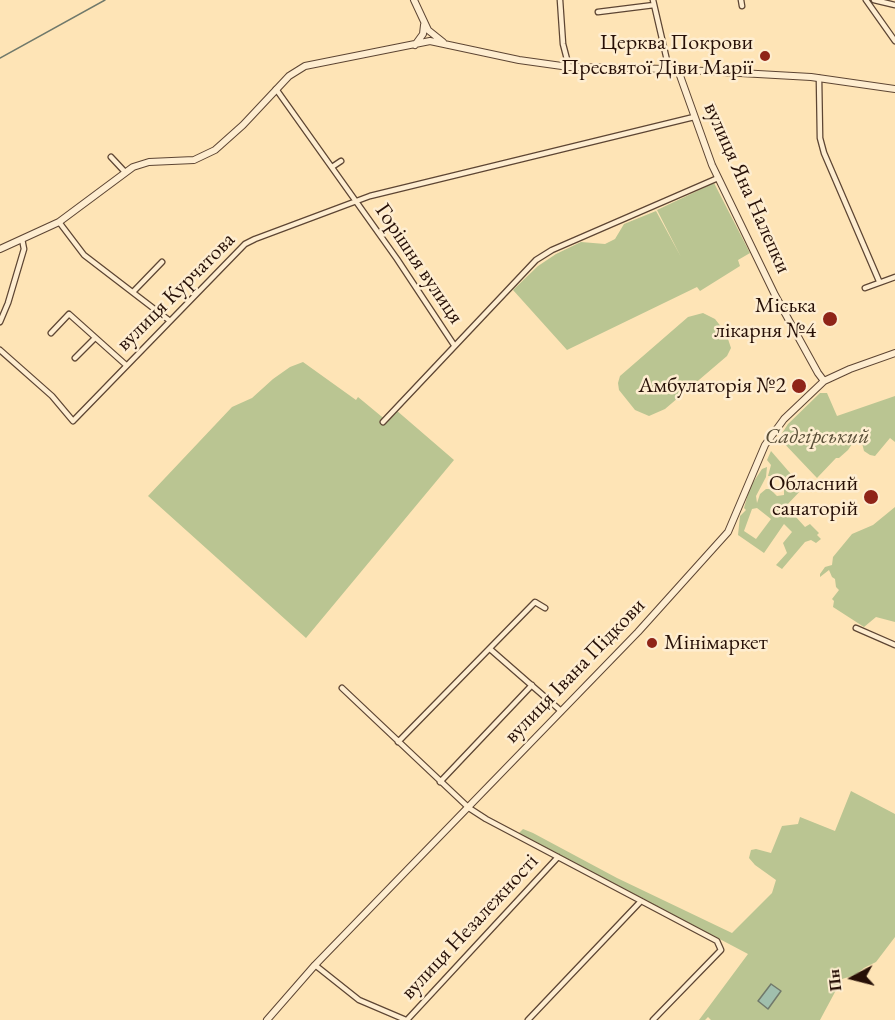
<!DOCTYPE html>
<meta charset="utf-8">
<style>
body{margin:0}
#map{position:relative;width:895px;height:1020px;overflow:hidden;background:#fee4b6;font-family:"EB Garamond",serif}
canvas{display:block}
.north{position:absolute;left:823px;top:948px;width:60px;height:60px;-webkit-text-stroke:4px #feedd0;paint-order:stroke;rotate:263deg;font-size:16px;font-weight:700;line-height:24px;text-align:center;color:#271007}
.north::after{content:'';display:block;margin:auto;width:21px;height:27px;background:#271007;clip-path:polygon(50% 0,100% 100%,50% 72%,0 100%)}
</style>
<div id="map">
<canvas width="895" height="1020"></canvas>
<div class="north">Пн</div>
</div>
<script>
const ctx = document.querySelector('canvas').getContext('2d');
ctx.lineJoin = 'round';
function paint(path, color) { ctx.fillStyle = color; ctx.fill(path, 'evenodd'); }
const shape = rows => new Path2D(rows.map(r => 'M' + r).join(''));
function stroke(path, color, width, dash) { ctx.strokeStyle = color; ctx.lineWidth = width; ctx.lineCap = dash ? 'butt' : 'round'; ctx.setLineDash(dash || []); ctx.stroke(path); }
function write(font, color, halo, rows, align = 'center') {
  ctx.font = font + ' "EB Garamond",serif'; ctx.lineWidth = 5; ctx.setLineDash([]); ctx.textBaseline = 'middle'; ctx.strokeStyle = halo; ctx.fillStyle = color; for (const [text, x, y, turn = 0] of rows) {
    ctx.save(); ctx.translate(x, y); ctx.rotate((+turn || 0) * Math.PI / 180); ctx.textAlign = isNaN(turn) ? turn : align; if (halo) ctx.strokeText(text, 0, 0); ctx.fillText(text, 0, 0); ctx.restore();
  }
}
paint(shape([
 [714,183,750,253,738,260,740,266,700,291,697,287,567,350,513,290,538,266,556,254,581,242,605,244,615,239,624,224,656,211,681,257,657,210],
 [703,313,715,319,726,333,731,348,727,356,665,409,649,416,635,410,619,390,618,383,620,376,688,317],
 [303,362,356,400,358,397,387,421,396,410,454,460,306,638,148,496,232,407,252,398,273,379,290,367],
 [820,393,827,393,837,416,895,396,895,442,890,438,875,456,870,455,864,451,862,443,854,441,848,450,839,458,836,458,817,478,779,438,788,424],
 [771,451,803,488,786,506,805,527,810,524,819,533,817,535,821,539,816,543,811,540,805,542,782,569,776,565,787,553,783,543,792,532,784,524,764,553,738,535,740,516,746,510,744,508,750,487,762,469,767,467,766,477,756,496,757,503,760,494,766,489,770,489,777,496,784,495,784,476,768,476,771,465,767,460],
 [757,508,771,519,756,539,744,531,752,509],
 [895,507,895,622,876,617,864,627,833,607,834,601,832,599,839,590,836,587,835,579,832,577,829,570,820,577,820,574,825,567,832,565,833,557,852,534,873,525],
 [851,791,895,814,895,937,876,962,864,968,855,975,842,979,820,1020,711,1020,708,1017,705,1020,699,1020,748,954,519,833,523,829,533,833,617,878,732,933,772,893,776,880,755,865,749,858,751,850,756,849,771,853,782,826,798,824,800,817,835,831]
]), '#bac592');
const water = shape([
 [771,984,781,991,768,1009,758,1001,771,984]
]);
paint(water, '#a0bfad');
stroke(water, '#70796b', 1.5);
stroke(shape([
 [0,58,105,0]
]), '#70796b', 1.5);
const minor = shape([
 [560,0,563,44,569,67],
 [653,0,669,69],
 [741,0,742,6],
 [866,0,895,41],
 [874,0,895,5],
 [598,12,654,5],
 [819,78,820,138,824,153,879,281],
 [276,89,397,259,454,345],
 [111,157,125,172],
 [332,167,341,161],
 [59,222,84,255,170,321],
 [865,288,895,277],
 [133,292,162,262],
 [0,322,8,303,24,249,22,239],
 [51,333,69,314,126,365],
 [0,350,52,396,73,421,245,244,255,239,370,196,694,117],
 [75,358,95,338],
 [383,422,536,260,552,250,718,178],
 [856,628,895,645],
 [490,649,561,711],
 [342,688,469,808,486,819,717,941,721,950,653,1020],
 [398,742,535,602,545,608],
 [440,782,532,685],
 [315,965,359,1000,406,1020],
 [407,1020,558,857],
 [528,1020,641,901]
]);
const tertiary = shape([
 [414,0,428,30,443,42],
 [415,45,423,34,424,25],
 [678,70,712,165,775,295,818,373,824,381],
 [0,249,59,222,133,167,149,162,194,160,215,150,243,125,289,76,305,66,430,41,519,60,569,67,669,69,811,77,895,89],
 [267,1020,315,965,638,632,728,532,765,445,784,419,824,381,850,369,895,353]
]);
stroke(minor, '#5d4533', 7);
stroke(tertiary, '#5d4533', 8);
stroke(minor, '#feedd0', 4.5);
stroke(tertiary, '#feedd0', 6);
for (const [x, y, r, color] of [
 [765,56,6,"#8f2418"],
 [830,319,8,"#8f2418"],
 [799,386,8,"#8f2418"],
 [871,497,8,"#8f2418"],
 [652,643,6,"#8f2418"]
]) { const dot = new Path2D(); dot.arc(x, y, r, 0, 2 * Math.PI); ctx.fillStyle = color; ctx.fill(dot); stroke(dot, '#feedd0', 2); }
write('22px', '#271007', '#feedd0', [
 ["Церква Покрови",753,43],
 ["Пресвятої Діви Марії",753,68],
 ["Міська",816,306],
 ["лікарня №4",816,331],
 ["Амбулаторія №2",786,386],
 ["Обласний",858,484],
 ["санаторій",858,509],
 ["Мінімаркет",664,643,"left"]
], 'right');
write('22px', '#271007', '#feedd0', [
 ["вулиця Яна Налепки",747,188,66],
 ["Горішня вулиця",419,264,56],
 ["вулиця Курчатова",176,292,-45],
 ["вулиця Івана Підкови",575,671,-46],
 ["вулиця Незалежності",470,927,-47]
]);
write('italic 22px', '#5a4f38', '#feedd0', [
 ["Садгірський",817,437]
]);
</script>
